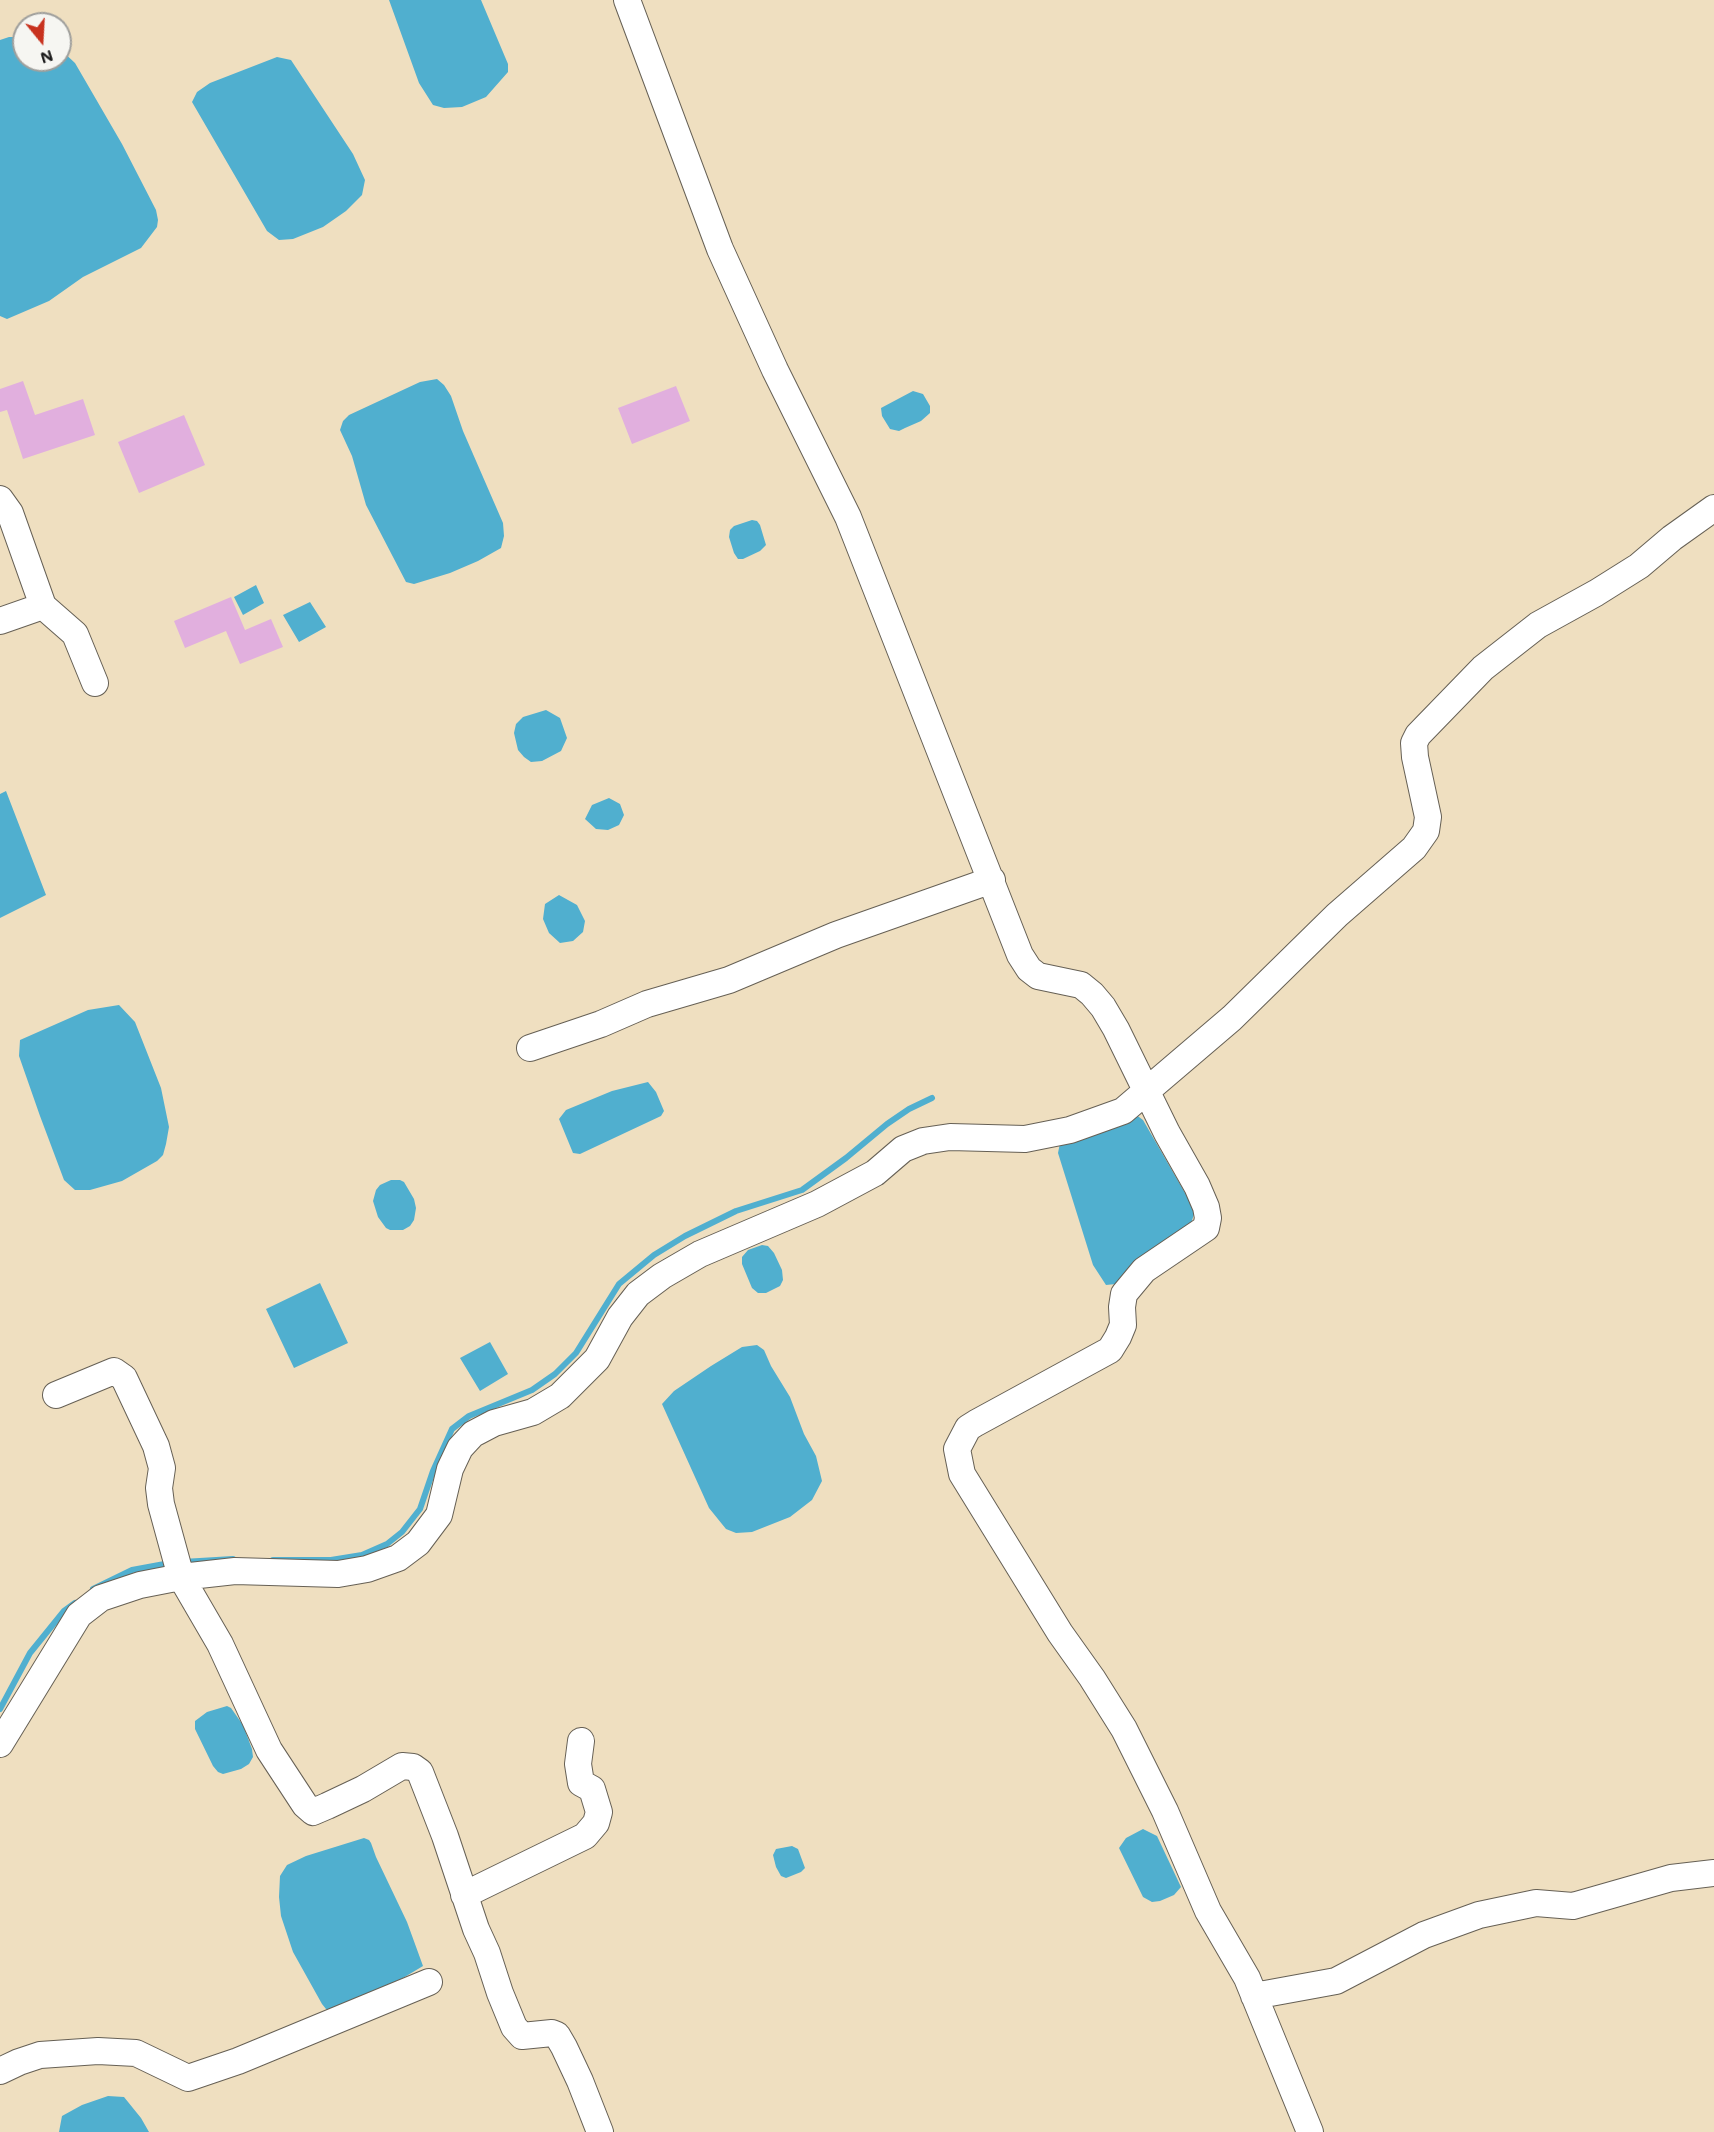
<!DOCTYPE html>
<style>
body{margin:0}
#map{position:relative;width:1714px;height:2132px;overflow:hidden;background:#efdfc0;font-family:Mali,sans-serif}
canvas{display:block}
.north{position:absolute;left:12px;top:12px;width:60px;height:60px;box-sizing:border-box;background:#f6f6f2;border:2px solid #9f9f9c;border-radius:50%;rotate:162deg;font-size:16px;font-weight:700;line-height:24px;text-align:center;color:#1c1c1c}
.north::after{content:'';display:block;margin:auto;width:21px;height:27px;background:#c8321e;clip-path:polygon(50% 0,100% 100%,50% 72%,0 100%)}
</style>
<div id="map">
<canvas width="1714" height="2132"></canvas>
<div class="north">N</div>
</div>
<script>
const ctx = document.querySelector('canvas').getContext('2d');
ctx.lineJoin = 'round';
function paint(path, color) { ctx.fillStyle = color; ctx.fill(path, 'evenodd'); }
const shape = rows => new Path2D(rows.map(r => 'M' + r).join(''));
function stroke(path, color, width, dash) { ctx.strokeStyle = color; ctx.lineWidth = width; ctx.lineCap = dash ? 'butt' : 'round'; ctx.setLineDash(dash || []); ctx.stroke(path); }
paint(shape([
 [389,0,481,0,508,64,508,72,486,97,462,107,444,108,433,105,419,83],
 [9,37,24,37,24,60,60,60,60,49,75,63,122,144,156,210,158,220,157,227,141,248,83,277,49,301,7,319,0,316,0,40],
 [277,57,291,60,353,154,365,180,362,195,346,211,323,227,293,239,279,240,267,231,192,102,197,92,210,83],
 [437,379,444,385,451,396,463,431,503,523,504,536,501,548,478,561,450,573,414,584,406,582,366,505,352,456,340,430,343,421,349,415,420,382],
 [913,391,923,394,930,406,930,413,921,421,905,428,899,431,890,429,882,416,881,408],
 [752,520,757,521,760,525,766,545,760,551,743,559,738,559,734,553,729,537,730,530,734,526],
 [256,585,264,603,243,615,234,597],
 [310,602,326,627,299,642,283,615],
 [546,710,560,718,567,738,561,751,542,761,531,762,524,757,518,750,514,733,516,724,523,717],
 [6,791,46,895,0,918,0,794],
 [609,798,620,804,624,815,619,825,608,830,596,829,585,819,592,805],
 [559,895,577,905,585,921,583,932,573,941,560,943,549,933,543,919,545,904],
 [119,1005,135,1022,161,1088,169,1127,166,1144,163,1155,157,1161,122,1181,90,1190,75,1190,64,1180,40,1116,19,1056,20,1040,88,1010],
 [648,1082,656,1092,664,1111,661,1116,580,1154,573,1153,559,1119,566,1110,612,1091],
 [1135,1114,1143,1120,1192,1205,1194,1214,1191,1224,1116,1284,1106,1285,1093,1265,1058,1153,1060,1143],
 [391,1180,400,1180,404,1182,414,1199,416,1208,414,1220,410,1226,403,1230,390,1230,386,1228,378,1217,373,1201,376,1190,380,1185],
 [762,1245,768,1246,774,1253,782,1270,783,1280,780,1286,766,1293,758,1293,752,1288,742,1264,742,1257,748,1250],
 [320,1283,348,1343,294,1368,266,1309],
 [490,1342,508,1374,480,1391,460,1358],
 [757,1345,764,1350,771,1366,790,1397,804,1434,816,1456,822,1481,812,1500,790,1517,752,1532,736,1533,726,1529,709,1508,662,1404,674,1391,711,1366,742,1347],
 [227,1706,231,1708,243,1725,252,1749,253,1757,249,1764,241,1769,223,1774,218,1772,213,1766,195,1729,195,1721,207,1712],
 [1143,1829,1157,1836,1181,1887,1174,1895,1160,1901,1152,1902,1143,1897,1119,1848,1126,1838],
 [364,1838,369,1840,371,1843,376,1857,407,1922,423,1966,403,1978,331,2010,326,2009,322,2004,293,1952,281,1916,279,1897,280,1876,287,1865,306,1856],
 [792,1846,798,1849,805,1868,801,1872,786,1878,781,1876,776,1867,773,1855,776,1849],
 [108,2096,124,2097,141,2118,149,2132,59,2132,62,2116,82,2105]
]), '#50afcf');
stroke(shape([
 [273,1560,331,1560,362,1555,387,1544,402,1532,420,1509,433,1471,452,1429,469,1416,532,1390,555,1374,576,1353,619,1284,654,1255,685,1236,736,1211,802,1190,846,1158,887,1124,909,1109,932,1098],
 [183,1562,233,1559],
 [93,1589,132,1570,170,1563],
 [0,1709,30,1653,64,1611,75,1603]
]), '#50afcf', 6);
paint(shape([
 [23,381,35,415,83,399,95,435,23,459,7,410,0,412,0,389],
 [676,386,690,421,632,444,618,408],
 [184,415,205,465,139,493,118,442],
 [231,597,245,630,271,619,283,647,240,664,226,631,185,648,174,621]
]), '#e1afde');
const minor = shape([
 [627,0,720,249,775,370,848,517,1020,955,1029,969,1038,976,1081,985,1092,994,1103,1007,1116,1029,1167,1133,1197,1186,1206,1207,1208,1218,1206,1228,1144,1270,1124,1294,1122,1307,1123,1325,1118,1337,1110,1350,976,1423,968,1428,957,1449,962,1474,1060,1633,1092,1678,1124,1729,1165,1811,1208,1911,1247,1978,1310,2132],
 [0,499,10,513,43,606,75,634,95,683],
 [0,621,43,606],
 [530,1048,601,1024,647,1004,729,980,836,935,992,880],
 [56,1395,114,1371,124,1378,156,1446,162,1468,159,1488,161,1504,181,1577,220,1644,269,1750,305,1805,313,1812,327,1806,363,1789,402,1766,413,1767,420,1772,445,1836,476,1929,487,1953,500,1993,514,2027,522,2036,552,2033,557,2035,564,2047,580,2081,600,2132],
 [0,1744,79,1615,101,1598,140,1585,181,1577,235,1571,338,1574,367,1569,398,1558,418,1543,439,1515,450,1469,460,1448,473,1434,494,1423,533,1412,560,1396,597,1359,620,1317,638,1294,662,1276,700,1254,817,1204,875,1173,903,1149,923,1141,950,1137,1025,1139,1070,1130,1123,1111,1232,1018,1337,915,1414,848,1426,831,1428,817,1415,757,1414,743,1418,735,1483,668,1538,625,1596,593,1639,566,1672,538,1714,508],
 [464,1895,585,1836,596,1823,599,1812,592,1789,581,1783,578,1764,581,1741],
 [1254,1996,1336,1981,1424,1935,1479,1915,1536,1903,1573,1906,1671,1878,1714,1873],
 [0,2071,19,2062,40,2055,98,2051,136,2053,188,2078,238,2061,429,1982]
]);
stroke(minor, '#666055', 28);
stroke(minor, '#fff', 26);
</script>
